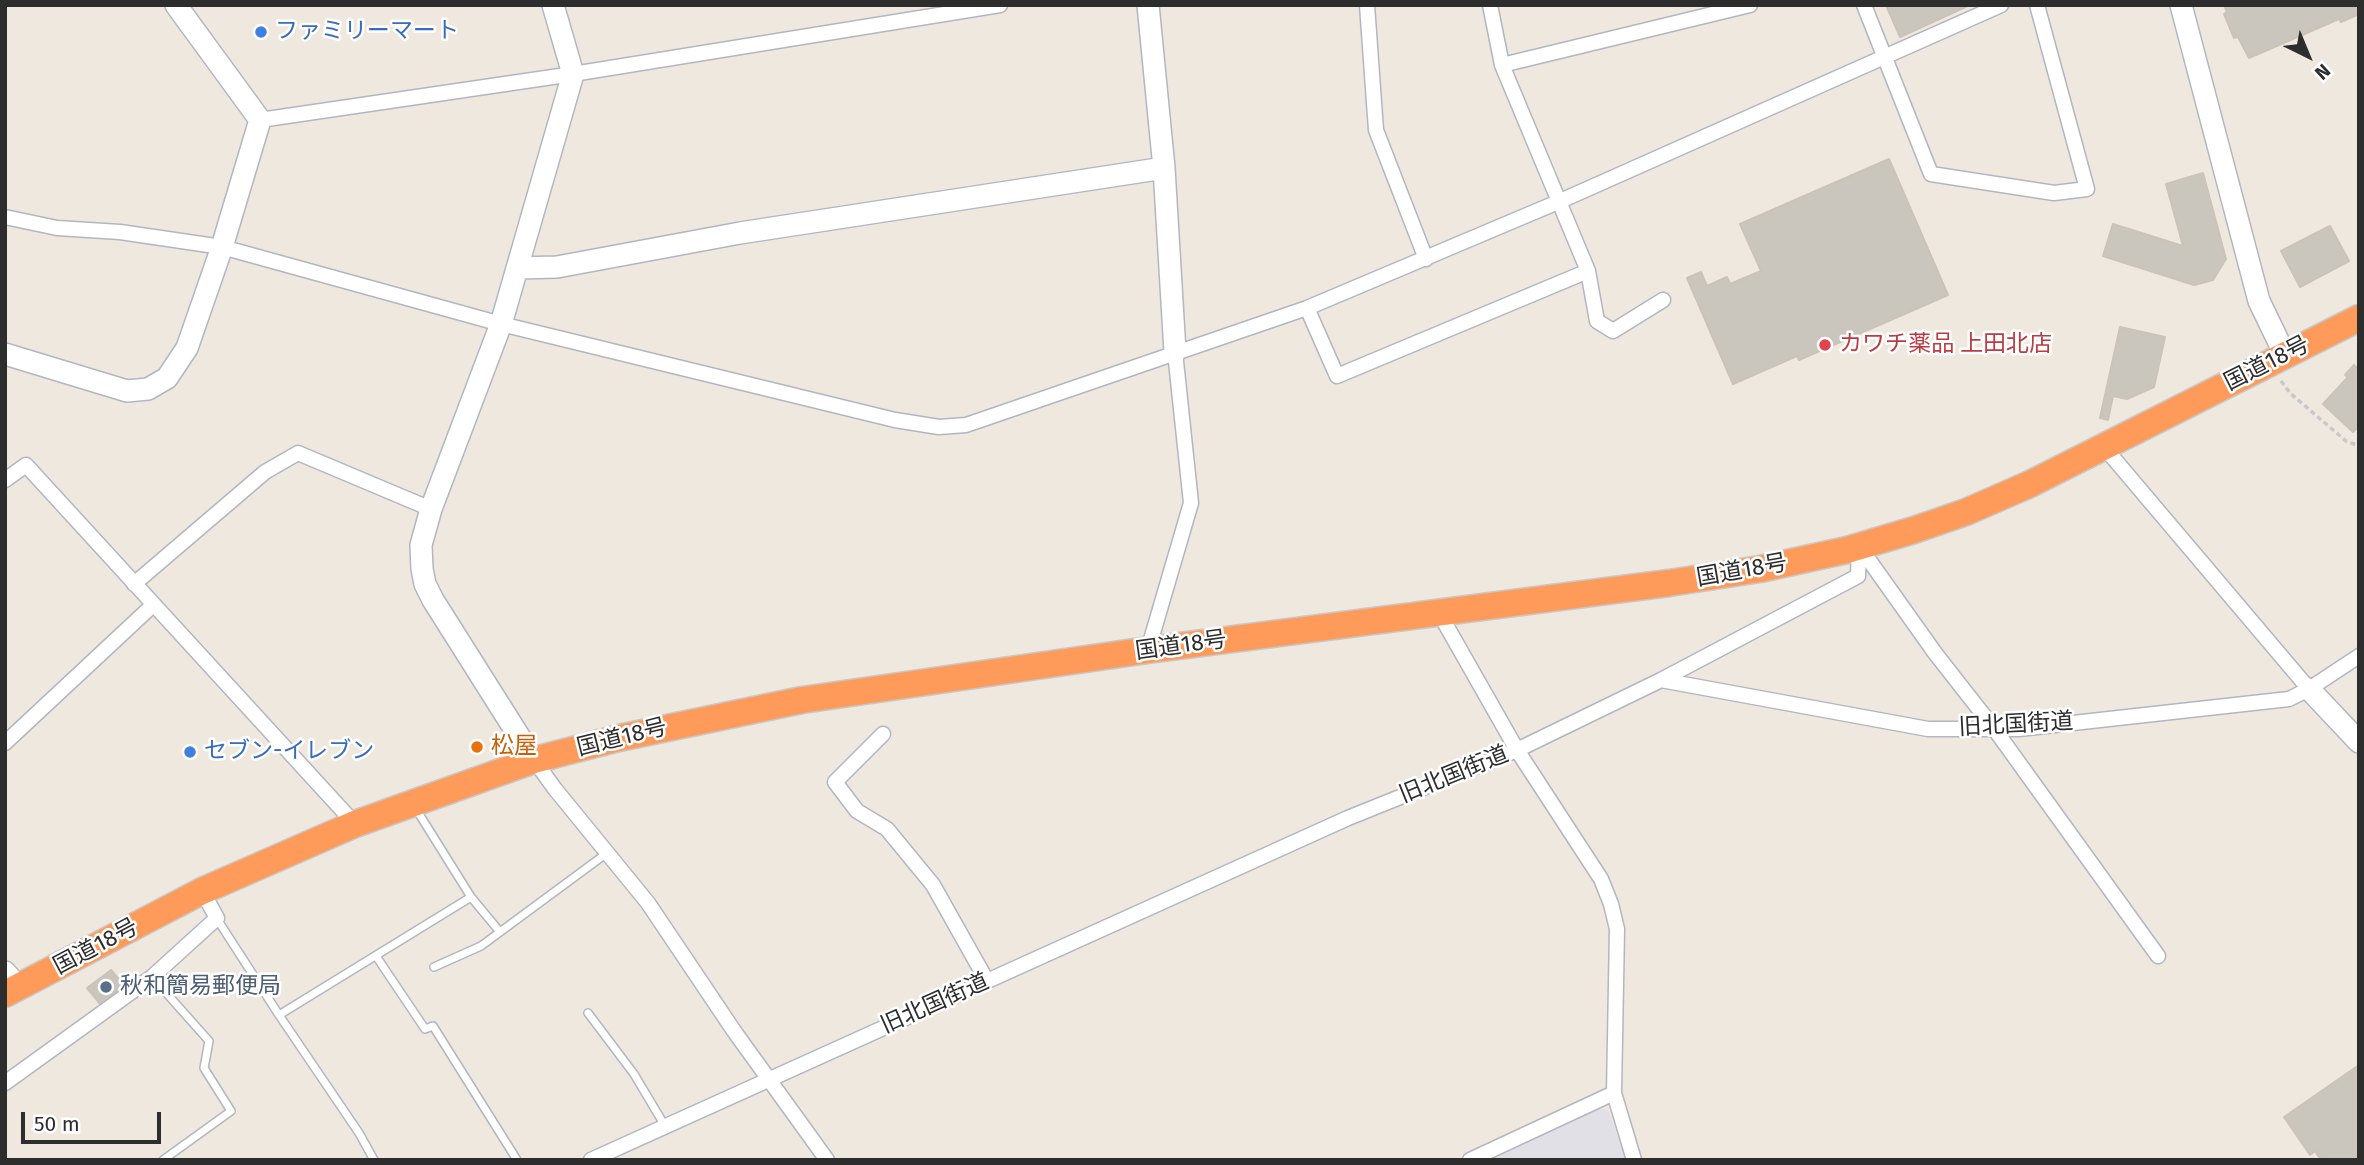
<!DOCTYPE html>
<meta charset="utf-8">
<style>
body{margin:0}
#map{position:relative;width:2364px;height:1165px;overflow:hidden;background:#efe8df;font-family:"Fira Sans",sans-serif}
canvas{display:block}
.frame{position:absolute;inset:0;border:7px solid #2d2d2d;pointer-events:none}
.north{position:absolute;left:2273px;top:21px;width:70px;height:70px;-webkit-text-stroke:5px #fff;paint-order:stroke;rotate:137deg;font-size:19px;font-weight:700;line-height:28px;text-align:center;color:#2d2d2d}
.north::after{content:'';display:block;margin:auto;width:24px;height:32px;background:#2d2d2d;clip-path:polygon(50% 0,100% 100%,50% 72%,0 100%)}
.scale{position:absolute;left:21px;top:1112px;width:140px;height:32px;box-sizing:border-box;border:4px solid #2d2d2d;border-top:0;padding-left:9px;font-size:21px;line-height:24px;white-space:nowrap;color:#2d2d2d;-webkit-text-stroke:5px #fff;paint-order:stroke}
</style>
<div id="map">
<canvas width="2364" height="1165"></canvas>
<div class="frame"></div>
<div class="north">N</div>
<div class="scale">50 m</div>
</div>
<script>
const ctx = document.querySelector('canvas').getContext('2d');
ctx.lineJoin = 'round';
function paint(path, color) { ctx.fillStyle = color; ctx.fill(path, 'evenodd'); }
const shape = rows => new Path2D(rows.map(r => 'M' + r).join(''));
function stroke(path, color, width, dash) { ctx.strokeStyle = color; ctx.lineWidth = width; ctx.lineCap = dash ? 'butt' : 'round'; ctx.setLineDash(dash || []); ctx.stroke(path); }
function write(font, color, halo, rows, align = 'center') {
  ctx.font = font + ' "Fira Sans","Noto Sans JP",sans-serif'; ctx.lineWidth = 5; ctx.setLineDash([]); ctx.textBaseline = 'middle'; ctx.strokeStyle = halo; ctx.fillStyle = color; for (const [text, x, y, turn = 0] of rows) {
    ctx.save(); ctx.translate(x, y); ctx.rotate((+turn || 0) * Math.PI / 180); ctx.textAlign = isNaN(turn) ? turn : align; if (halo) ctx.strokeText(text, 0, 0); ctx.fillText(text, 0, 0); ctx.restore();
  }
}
paint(shape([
 [1596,1108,1608,1110,1626,1160,1485,1160]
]), '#e2e0e7');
const building = shape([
 [1886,5,1970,5,1900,37,1886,5],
 [2224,5,2359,5,2359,14,2341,22,2339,19,2249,58,2238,37,2234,38,2224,14,2227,12,2224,5],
 [1889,159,1948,295,1799,360,1797,356,1733,384,1687,278,1701,272,1707,286,1727,277,1730,284,1761,271,1740,224,1889,159],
 [2203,173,2226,259,2213,280,2194,285,2103,256,2113,224,2183,246,2166,184,2203,173],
 [2330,226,2349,261,2300,287,2281,251,2330,226],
 [2120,327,2165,337,2154,387,2127,399,2113,396,2108,420,2100,418,2120,327],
 [2354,365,2359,370,2359,426,2353,432,2323,404,2348,377,2345,375,2354,365],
 [111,970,125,986,101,1005,87,988,111,970],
 [2359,1065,2359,1160,2321,1160,2315,1151,2310,1155,2284,1117,2359,1065]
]);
paint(building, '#cbc6bd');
stroke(building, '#cbc3b8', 2);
const lane = shape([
 [416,809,471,897,500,932],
 [217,919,279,1015,359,1133,374,1160],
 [376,956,425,1029,433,1026,517,1160],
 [434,967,481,946,607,853],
 [152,977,209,1041,204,1068,231,1111,163,1160],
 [588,1013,634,1074,665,1126],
 [279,1015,471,897]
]);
const street = shape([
 [1367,5,1376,130,1426,259],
 [1864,5,1931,174,2054,193,2087,189,2037,5],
 [1502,65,1750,5],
 [260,120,573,74,1000,5],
 [5,217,57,228,120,232,222,247,501,324,895,420,939,427,966,425,1307,308,1558,202,2001,5],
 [1588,271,1597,321,1613,331,1663,300],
 [1307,308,1337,376,1588,271,1502,65,1490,5],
 [2104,447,2309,689],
 [5,480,26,465,355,824],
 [1859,546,1935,653,1993,727,2158,956],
 [134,584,265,472,298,453,431,509],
 [1438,611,1517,750,1601,879,1611,904,1617,929,1614,1093,1634,1160],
 [1148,650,1191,503,1175,352],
 [1661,680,1928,729,2019,729,2289,699,2309,689,2359,656],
 [883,734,835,782,857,811,887,829,933,885,987,981],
 [5,743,153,605],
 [534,760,555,789,648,903,734,1031,827,1160],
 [5,1083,152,977,217,918,202,891],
 [591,1160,1348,818,1517,750,1661,680,1858,576,1859,546],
 [1470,1160,1614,1093]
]);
const secondary = shape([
 [1148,5,1164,168,1175,352],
 [2181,5,2259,301,2285,355],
 [518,268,557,267,740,233,1164,168],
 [5,354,127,391,148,389,167,378,187,348,222,247,260,120,176,5],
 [2309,689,2359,742],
 [534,760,433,600,425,584,422,569,421,545,431,509,501,324,573,74,553,5],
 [5,972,18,987]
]);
const highway = shape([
 [5,994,202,891,355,824,534,760,619,738,802,700,1148,650,1669,583,1760,569,1847,550,1914,530,1966,512,2030,484,2359,318]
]);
stroke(lane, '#b3b6c1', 10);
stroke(street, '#b3b6c1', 17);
stroke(secondary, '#b3b6c1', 24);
stroke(highway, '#c8c8c8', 29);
stroke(shape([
 [2281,381,2291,394,2346,441,2359,446]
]), '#c8c8c8', 3.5, [5, 3.5]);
stroke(lane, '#fff', 7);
stroke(street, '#fff', 14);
stroke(secondary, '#fff', 21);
stroke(highway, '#ff9b5a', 26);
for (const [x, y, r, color] of [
 [261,32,7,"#3f7fe0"],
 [1825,345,7,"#e0444e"],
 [477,747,7,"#e8710a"],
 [190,752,7,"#3f7fe0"],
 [106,987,7,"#5c6f8a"]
]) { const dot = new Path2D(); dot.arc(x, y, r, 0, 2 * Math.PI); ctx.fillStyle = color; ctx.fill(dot); stroke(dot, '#fff', 2.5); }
write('23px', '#366cbe', '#fff', [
 ["ファミリーマート",275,32],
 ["セブン-イレブン",204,752]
], 'left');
write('23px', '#be3a42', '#fff', [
 ["カワチ薬品 上田北店",1839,345]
], 'left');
write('23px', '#2d2d2d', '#fff', [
 ["国道18号",2267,364,-27],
 ["国道18号",1742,571,-10],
 ["国道18号",1181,646,-8],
 ["旧北国街道",2016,725,-3],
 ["国道18号",622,738,-14],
 ["旧北国街道",1454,775,-22],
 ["国道18号",96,947,-28],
 ["旧北国街道",935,1004,-24]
]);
write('23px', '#c56008', '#fff', [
 ["松屋",491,747]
], 'left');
write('23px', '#4e5e75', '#fff', [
 ["秋和簡易郵便局",120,987]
], 'left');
</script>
